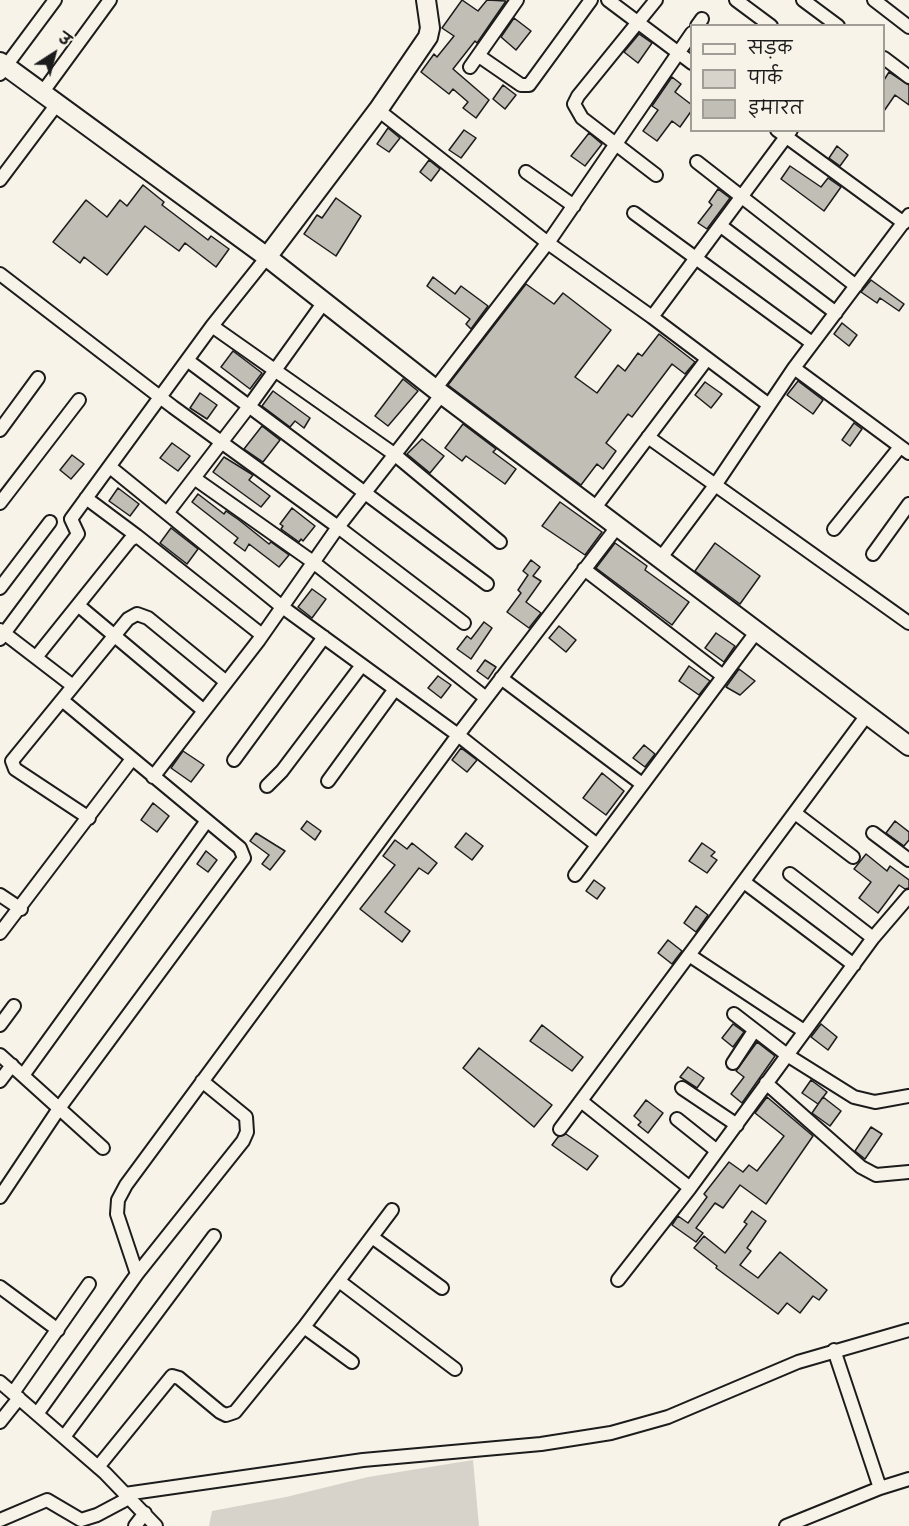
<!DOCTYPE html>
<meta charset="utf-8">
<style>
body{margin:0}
#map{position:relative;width:909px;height:1526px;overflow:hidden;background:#f7f3e8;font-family:Caveat,"Playpen Sans Deva",sans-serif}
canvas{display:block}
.legend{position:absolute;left:690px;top:24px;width:195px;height:108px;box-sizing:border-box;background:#f7f3e8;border:2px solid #9f9d96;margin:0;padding:8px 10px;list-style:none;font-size:18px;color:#1c1c1c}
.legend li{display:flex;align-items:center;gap:12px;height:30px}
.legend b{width:30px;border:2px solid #9f9d96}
.north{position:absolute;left:24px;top:24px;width:60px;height:60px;-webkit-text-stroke:4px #f7f3e8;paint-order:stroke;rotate:36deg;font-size:16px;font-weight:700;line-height:24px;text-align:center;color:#1c1c1c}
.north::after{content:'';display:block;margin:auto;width:21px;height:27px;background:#1c1c1c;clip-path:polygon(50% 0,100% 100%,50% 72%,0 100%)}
</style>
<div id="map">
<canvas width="909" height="1526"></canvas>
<ul class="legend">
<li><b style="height:8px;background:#f7f3e8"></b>सड़क</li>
<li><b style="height:16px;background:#d7d3cb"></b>पार्क</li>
<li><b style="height:16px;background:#c0beb5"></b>इमारत</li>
</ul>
<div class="north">उ</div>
</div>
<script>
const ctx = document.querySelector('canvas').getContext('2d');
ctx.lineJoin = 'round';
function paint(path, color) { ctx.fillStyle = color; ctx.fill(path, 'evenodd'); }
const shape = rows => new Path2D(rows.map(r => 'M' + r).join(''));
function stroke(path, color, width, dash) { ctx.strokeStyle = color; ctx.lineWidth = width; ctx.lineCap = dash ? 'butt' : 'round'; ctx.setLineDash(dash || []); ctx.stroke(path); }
paint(shape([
 [473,1460,479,1526,209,1526,212,1511,286,1497,368,1477]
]), '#d7d3cb');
const building = shape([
 [462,0,478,11,487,0,506,1,477,43,475,41,453,69,489,100,476,118,463,108,468,102,453,89,449,94,421,72,434,54,437,57,454,36,442,28,462,0],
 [514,18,531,31,516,50,501,37,514,18],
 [639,34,652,43,638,63,624,52,639,34],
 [889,72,909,85,909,105,895,95,884,111,884,80,889,72],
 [672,77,681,84,675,92,692,105,692,110,680,127,672,121,657,141,643,131,658,110,652,106,672,77],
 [503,85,516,95,505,109,493,99,503,85],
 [388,128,400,138,389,152,377,144,388,128],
 [464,130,476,138,461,158,449,150,464,130],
 [589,133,602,144,585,166,571,156,589,133],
 [837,146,848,155,840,166,829,158,837,146],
 [429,160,440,169,431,181,420,172,429,160],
 [790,166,821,187,828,178,841,187,824,211,781,179,790,166],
 [143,185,164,202,162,205,208,240,211,236,229,249,216,267,185,243,179,251,145,226,107,275,84,257,80,263,53,242,86,200,107,217,120,200,127,206,143,185],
 [718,189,730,198,707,229,698,223,712,205,709,202,718,189],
 [336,198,361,216,336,256,304,234,317,215,322,218,336,198],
 [433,277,455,294,461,286,488,306,471,329,466,324,470,319,427,286,433,277],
 [871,280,904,304,899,311,880,298,877,303,861,292,871,280],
 [526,284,554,304,563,293,611,330,575,377,597,393,618,365,625,371,638,353,642,356,659,334,695,362,685,374,672,364,632,417,628,414,606,443,616,451,603,469,597,464,581,485,448,385,526,284],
 [842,323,857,335,849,346,834,334,842,323],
 [233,351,262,373,250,389,221,367,233,351],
 [403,379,418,391,388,426,375,416,403,379],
 [798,381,823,400,813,414,787,395,798,381],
 [705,382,722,394,711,408,695,395,705,382],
 [273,391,310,418,304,428,295,421,290,427,262,406,273,391],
 [200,393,217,405,207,419,190,408,200,393],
 [854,423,862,429,850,446,842,440,854,423],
 [463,424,496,449,493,452,516,469,505,484,466,456,462,461,445,448,463,424],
 [262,426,280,440,263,462,244,449,262,426],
 [422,439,444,456,430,473,407,454,422,439],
 [172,443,190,456,178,471,160,458,172,443],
 [72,455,84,464,71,479,60,470,72,455],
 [224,457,253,475,249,480,270,496,261,507,213,472,224,457],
 [118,488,139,504,130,516,109,501,118,488],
 [198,494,224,514,226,511,239,520,269,544,271,542,289,555,279,567,249,544,245,551,234,543,238,538,192,502,198,494],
 [560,502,602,532,585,555,542,526,560,502],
 [292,508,315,526,303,541,301,539,299,542,281,529,283,526,280,524,292,508],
 [171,528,198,549,187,564,160,543,171,528],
 [615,543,647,566,645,570,689,602,672,625,596,568,615,543],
 [715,543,760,576,740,604,695,571,715,543],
 [531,560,540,567,533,576,541,581,526,602,541,613,529,628,507,612,521,593,518,590,528,575,523,571,531,560],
 [312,589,326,599,312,618,298,607,312,589],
 [484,622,492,628,471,659,457,649,467,636,471,639,484,622],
 [559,626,576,640,566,652,549,638,559,626],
 [716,633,735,646,724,662,705,648,716,633],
 [485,660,496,667,488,679,477,671,485,660],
 [689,666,710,681,699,695,679,681,689,666],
 [739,669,755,681,740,695,726,687,739,669],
 [438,676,451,685,441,698,428,688,438,676],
 [644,745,655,754,645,767,633,758,644,745],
 [461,748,477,760,467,772,452,760,461,748],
 [183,751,204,765,191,782,171,768,183,751],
 [602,773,624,791,606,815,583,798,602,773],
 [153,803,169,816,157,832,141,820,153,803],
 [307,821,321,831,315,840,301,829,307,821],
 [895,821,909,832,909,840,904,846,886,833,895,821],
 [256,833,285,851,270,870,262,864,269,855,250,841,256,833],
 [466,833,483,846,472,860,455,847,466,833],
 [395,840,407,849,412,843,437,863,428,874,419,868,385,912,410,931,402,942,360,909,395,865,383,856,395,840],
 [702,843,715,852,711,856,717,860,707,873,689,861,702,843],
 [206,851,217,860,208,872,197,864,206,851],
 [866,854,887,871,890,866,909,880,909,888,905,889,899,885,878,913,859,898,871,882,854,869,866,854],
 [594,880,605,888,597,899,586,891,594,880],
 [696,906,708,915,696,932,684,923,696,906],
 [668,940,682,951,672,964,658,953,668,940],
 [733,1024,744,1032,733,1047,722,1038,733,1024],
 [821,1024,837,1037,828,1050,811,1037,821,1024],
 [542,1025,583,1057,572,1071,530,1041,542,1025],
 [757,1042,775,1056,742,1103,731,1094,744,1077,736,1071,757,1042],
 [479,1048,552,1105,534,1127,463,1068,479,1048],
 [688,1067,704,1078,697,1088,680,1077,688,1067],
 [811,1080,827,1092,818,1104,802,1093,811,1080],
 [767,1097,813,1136,766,1204,740,1185,723,1208,715,1203,696,1228,703,1233,696,1242,672,1225,678,1216,688,1223,707,1197,704,1194,729,1162,743,1172,749,1165,757,1171,784,1136,755,1113,767,1097],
 [823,1097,841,1111,830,1126,812,1113,823,1097],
 [646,1100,663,1113,648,1133,638,1125,641,1122,634,1116,646,1100],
 [871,1127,882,1134,865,1159,855,1151,871,1127],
 [566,1134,598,1156,587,1170,552,1145,558,1137,566,1134],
 [752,1211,766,1221,747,1248,751,1251,740,1265,758,1278,780,1252,827,1290,819,1300,813,1296,800,1313,787,1303,778,1314,716,1268,717,1266,694,1248,704,1236,725,1253,747,1224,744,1222,752,1211]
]);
paint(building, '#c0beb5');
stroke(building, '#1c1c1c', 1.5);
const street = shape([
 [608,0,692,63],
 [656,0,578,96,574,104,582,118,656,175],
 [736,0,771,26],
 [803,0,838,26],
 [874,0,909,27],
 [697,26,702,19],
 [479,56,521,85,529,85,591,0],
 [884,58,909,77],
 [470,67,517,0],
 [0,74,55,0],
 [42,93,110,0],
 [378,110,548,243,652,317,791,130],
 [777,130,904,223],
 [697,162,856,286],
 [526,172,574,206],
 [0,180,57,104],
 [634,213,812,343],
 [721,226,836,313],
 [0,274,173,407,338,527,464,623],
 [652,317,769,405],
 [212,326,394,454,500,542],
 [187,360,487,584],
 [794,368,909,453],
 [435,389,552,237,692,33],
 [0,430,38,378],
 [648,437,909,623],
 [110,467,281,606,458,735,597,845],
 [194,478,313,562,486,698],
 [86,498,137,536],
 [0,503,79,400],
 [594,509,707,359],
 [168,512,250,405,324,302],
 [834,529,900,447],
 [873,554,909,504],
 [660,559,716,484,794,368,909,215],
 [584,569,723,676],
 [0,588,50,522],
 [79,606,203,710],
 [0,630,73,686],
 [0,639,78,534,71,519,212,326,267,257],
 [37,656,130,540,137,536,262,635],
 [501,678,642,784],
 [234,760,324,637],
 [153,777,259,640,338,527,442,394],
 [328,781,395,689],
 [267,786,282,771,362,665],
 [795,813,853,857],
 [89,818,15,769,12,761,128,619,137,614,148,618,225,681],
 [873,833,909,860],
 [790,874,873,938],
 [575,875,757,631],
 [744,882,854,965],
 [0,895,21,909],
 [0,933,132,759],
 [689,955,804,1031],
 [734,1014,787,1055,854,1097,875,1102,909,1096],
 [0,1025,14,1006],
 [0,1055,103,1148],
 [733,1063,754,1031],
 [24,1074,206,822],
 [0,1081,12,1065],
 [766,1083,861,1167,876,1175,909,1172],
 [682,1088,737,1125],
 [581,1101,690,1188,873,938,909,896],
 [677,1119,717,1151],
 [560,1129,867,715],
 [0,1197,60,1107,244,858,240,848,62,700],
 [372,1237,442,1288],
 [137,1274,117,1214,118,1200,126,1185,458,735,617,527],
 [618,1280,690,1188],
 [339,1281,455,1369],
 [0,1287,58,1330],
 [304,1327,352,1362],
 [834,1350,880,1488],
 [0,1382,105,1473,156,1526],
 [13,1393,89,1284],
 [37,1414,137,1274,243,1141,247,1132,246,1117,202,1081],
 [0,1422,19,1398],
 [64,1437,214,1236],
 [98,1467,172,1376,179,1378,220,1412,226,1415,235,1412,304,1327,392,1210],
 [125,1494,363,1460,541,1444,611,1433,668,1417,798,1362,909,1330],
 [0,1520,47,1500,81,1520,97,1515,129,1498],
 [135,1526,145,1513],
 [786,1526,880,1488,909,1479]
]);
const secondary = shape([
 [0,62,267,257,435,389,909,746],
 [267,257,378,110,428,37,430,28,426,0]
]);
stroke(street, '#1c1c1c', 16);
stroke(secondary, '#1c1c1c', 22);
stroke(street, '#f7f3e8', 12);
stroke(secondary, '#f7f3e8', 18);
</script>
